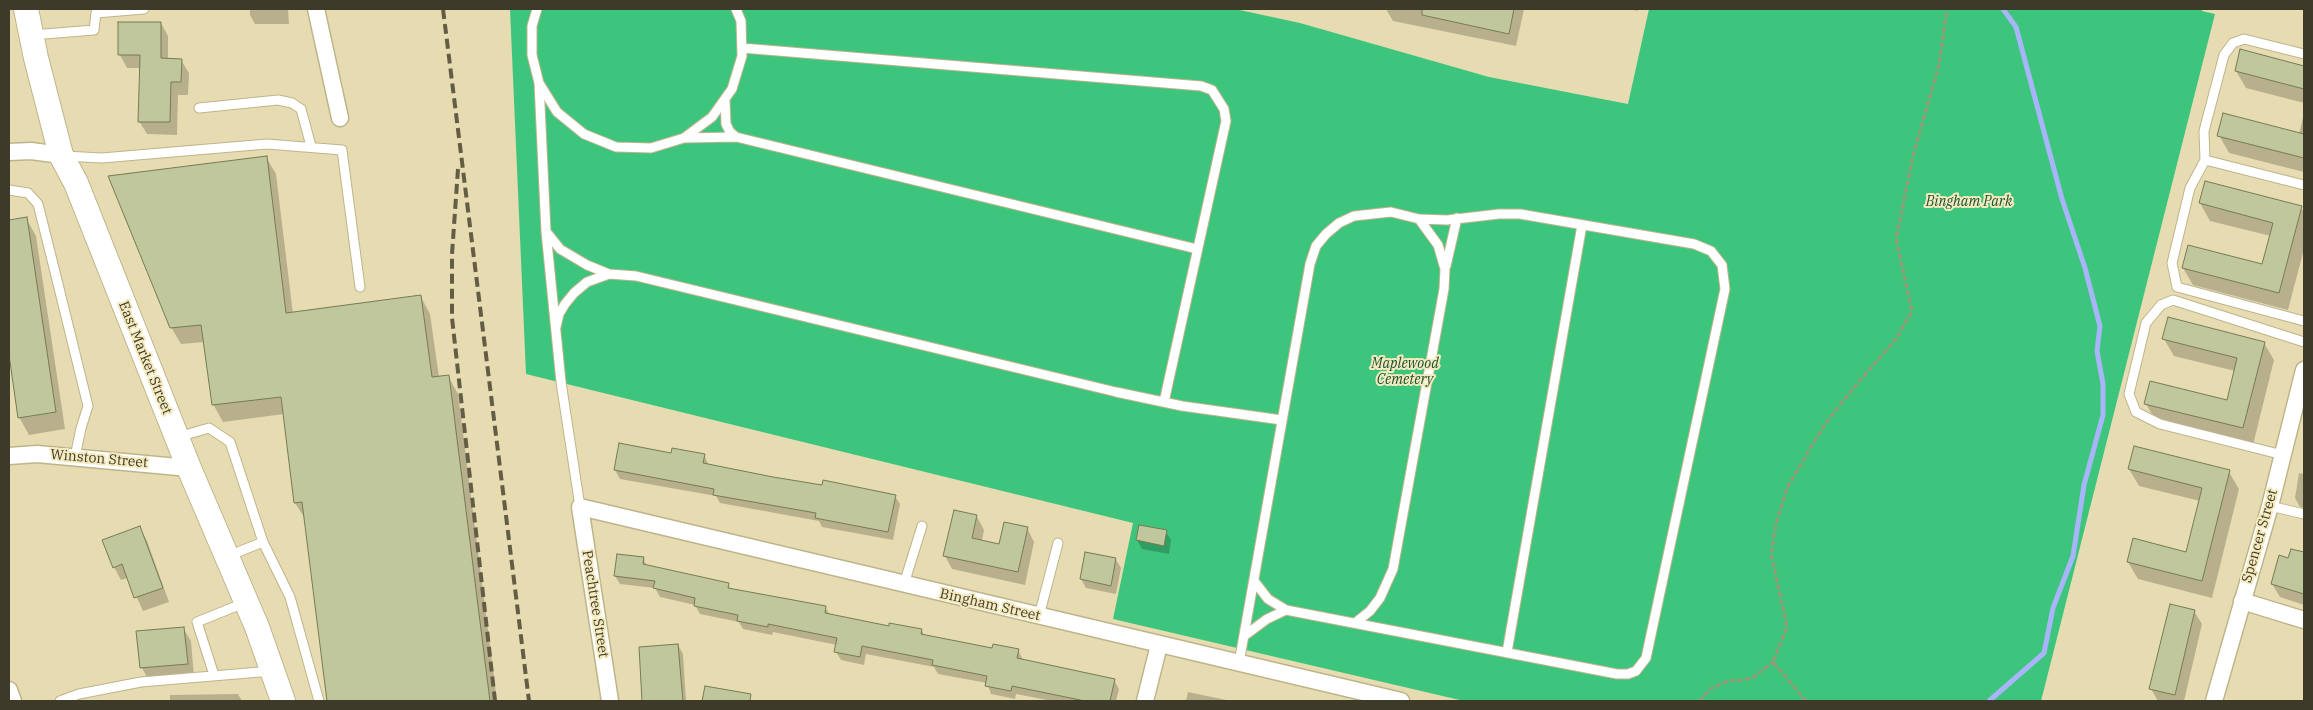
<!DOCTYPE html>
<style>
body{margin:0}
#map{position:relative;width:2313px;height:710px;overflow:hidden;background:#e7dcb1;font-family:"IBM Plex Serif",serif}
canvas{display:block}
.frame{position:absolute;inset:0;border:10px solid #3e3a29;pointer-events:none}
</style>
<div id="map">
<canvas width="2313" height="710"></canvas>
<div class="frame"></div>
</div>
<script>
const ctx = document.querySelector('canvas').getContext('2d');
ctx.lineJoin = 'round';
function paint(path, color) { ctx.fillStyle = color; ctx.fill(path, 'evenodd'); }
const shape = rows => new Path2D(rows.map(r => 'M' + r).join(''));
function stroke(path, color, width, dash) { ctx.strokeStyle = color; ctx.lineWidth = width; ctx.lineCap = dash ? 'butt' : 'round'; ctx.setLineDash(dash || []); ctx.stroke(path); }
function write(font, color, halo, rows, align = 'center') {
  ctx.font = font + ' "IBM Plex Serif",serif'; ctx.lineWidth = 4; ctx.setLineDash([]); ctx.textBaseline = 'middle'; ctx.strokeStyle = halo; ctx.fillStyle = color; for (const [text, x, y, turn = 0] of rows) {
    ctx.save(); ctx.translate(x, y); ctx.rotate((+turn || 0) * Math.PI / 180); ctx.textAlign = isNaN(turn) ? turn : align; if (halo) ctx.strokeText(text, 0, 0); ctx.fillText(text, 0, 0); ctx.restore();
  }
}
paint(shape([
 [510,9,1235,9,1300,23,1489,77,1628,104,1649,9,2202,9,2202,11,2215,14,2041,701,1464,701,1113,619,1133,523,526,374]
]), '#3dc57d');
paint(shape([
 [250,9,288,9,289,24,255,24,250,15],
 [1386,9,1524,9,1516,46,1393,21],
 [1627,9,1638,9,1638,11],
 [161,23,168,36,168,60,181,60,189,73,188,95,178,95,177,135,147,134,139,121,141,68,127,68,120,55],
 [2241,51,2304,67,2304,103,2246,88,2236,71],
 [2304,113,2304,172,2229,153,2219,135,2299,134],
 [266,157,276,174,293,314,421,297,430,314,439,377,448,376,458,394,497,701,329,701,306,520,295,503,284,414,223,422,213,404,205,342,181,344,171,327],
 [2200,203,2301,207,2304,213,2304,249,2288,310,2193,285,2183,268,2263,266,2271,236,2210,221],
 [26,218,36,236,65,429,29,435,19,417,9,347,9,221],
 [2164,339,2264,343,2274,360,2253,445,2156,421,2146,404,2228,402,2235,371,2174,356],
 [672,454,704,455,709,466,773,478,895,496,900,504,893,540,822,527,819,521,720,503,716,496,620,479,615,470],
 [2129,469,2229,472,2239,489,2212,598,2138,579,2128,562,2187,553,2200,501,2139,486],
 [2299,473,2304,474,2304,508,2300,507,2295,498],
 [977,517,984,530,982,541,1000,546,1027,528,1034,542,1025,585,952,569,945,556],
 [140,528,147,541,169,602,143,611,128,578,121,580,114,567],
 [1166,532,1171,540,1169,554,1142,549,1137,540],
 [2292,550,2304,554,2304,605,2280,597,2272,584,2289,560],
 [643,558,647,566,728,584,731,590,825,607,830,615,890,628,922,631,925,636,993,649,1018,650,1023,660,1114,680,1119,689,1116,701,1052,701,1016,694,1015,699,991,694,987,683,938,674,934,667,866,654,864,665,841,660,836,652,837,645,773,632,772,635,743,629,739,622,700,614,695,605,660,597,655,588,620,584,615,576],
 [1116,560,1121,568,1116,594,1086,588,1081,579],
 [2194,611,2202,624,2184,701,2158,701,2151,689],
 [183,628,191,641,194,677,149,681,142,668,138,633],
 [678,645,683,654,686,701,643,701,640,648],
 [1188,692,1231,701,1186,701],
 [238,694,242,701,170,701,170,695]
]), '#0003');
stroke(shape([
 [1989,701,2044,653,2053,608,2073,556,2084,485,2103,415,2103,384,2097,351,2100,326,2085,268,2062,199,2016,27,2003,9]
]), '#a8b5fa', 5);
const building = shape([
 [1422,9,1514,9,1509,34,1422,15,1422,9],
 [118,22,161,22,161,58,182,59,181,82,171,82,170,122,138,122,140,55,118,55,118,22],
 [2240,49,2304,66,2304,89,2235,71,2240,49],
 [2223,113,2304,134,2304,158,2217,136,2223,113],
 [267,156,286,313,421,295,432,377,449,375,490,701,327,701,302,502,294,503,281,397,212,405,201,325,170,328,108,176,267,156],
 [2205,181,2302,206,2279,293,2182,268,2188,245,2262,264,2273,223,2199,203,2205,181],
 [27,217,56,412,18,418,9,355,9,220,27,217],
 [2168,317,2265,342,2243,428,2144,404,2150,381,2227,400,2237,358,2162,339,2168,317],
 [619,443,671,453,672,448,705,454,703,463,773,477,822,485,823,480,896,495,888,532,815,518,816,513,713,495,714,489,614,470,619,443],
 [2134,446,2230,470,2202,581,2127,562,2133,538,2186,552,2202,488,2128,469,2134,446],
 [954,510,977,515,972,538,999,544,1004,522,1028,527,1018,572,943,556,954,510],
 [1139,525,1167,530,1164,546,1136,540,1139,525],
 [140,526,163,588,134,598,122,564,113,568,102,540,140,526],
 [2291,549,2304,552,2304,594,2271,584,2279,555,2288,558,2291,549],
 [1085,552,1116,558,1111,586,1080,579,1085,552],
 [617,554,644,557,643,564,729,583,728,588,826,606,825,613,889,626,889,623,922,629,921,634,992,648,993,644,1019,649,1017,658,1115,679,1110,701,1085,701,1012,686,1011,691,985,686,987,676,932,665,933,660,862,646,860,657,834,652,837,638,768,624,768,627,737,621,738,615,694,606,695,598,653,588,655,581,614,576,617,554],
 [2170,604,2195,610,2175,695,2149,689,2170,604],
 [184,627,188,664,140,668,136,631,184,627],
 [678,644,683,701,642,701,639,647,678,644],
 [705,686,751,694,750,701,702,701,705,686]
]);
paint(building, '#c0c79d');
stroke(building, '#747b53', 1);
const lane = shape([
 [537,9,532,26,532,55,539,83,546,232,561,382,580,507],
 [32,35,94,30,96,13,144,9],
 [742,48,1201,86,1212,90,1224,109,1226,121,1164,402],
 [2304,54,2244,39,2233,43,2224,55,2204,131,2205,160,2304,185],
 [539,83,557,112,584,134,616,147,651,148,684,138,712,117,732,89,742,56,741,21,736,9],
 [725,99,726,124,730,132,736,137,1197,249],
 [199,108,278,100,292,103,301,109,311,146],
 [684,138,736,137],
 [64,156,102,158,267,144,342,150,360,287],
 [2205,160,2190,188,2172,263,2177,287,2304,321],
 [9,190,28,193,38,204,58,284,88,406,81,428,75,457],
 [548,234,560,249,587,265,609,274],
 [1446,266,1457,218],
 [556,327,559,314,565,304,574,293,587,282,609,274,636,276,1116,392,1182,406,1282,420],
 [178,437,209,428,230,442,263,542,290,597,319,701],
 [2283,455,2160,424,2136,412,2129,394,2146,323,2161,305,2173,300,2304,342],
 [2270,506,2304,514],
 [228,556,263,542],
 [1254,581,1268,599,1286,610,1617,674,1628,674,1636,671,1646,658,1725,289,1722,265,1711,251,1694,244,1520,214,1499,214,1447,220,1419,219],
 [904,584,922,526],
 [1039,616,1058,543],
 [1244,636,1267,619,1286,610],
 [1507,652,1582,225],
 [1239,663,1310,264,1316,246,1326,234,1339,223,1354,216,1391,212,1419,219,1438,245,1445,269,1444,289,1393,569,1380,598,1370,611,1355,623],
 [214,675,197,622,244,603],
 [60,701,79,694,141,682,272,671]
]);
const street = shape([
 [316,9,340,118],
 [9,152,31,151,61,155],
 [9,456,37,454,189,468],
 [2242,601,2304,620],
 [9,690,13,701],
 [610,701,580,507,1401,701],
 [1145,701,1159,645],
 [2214,701,2270,506,2304,370]
]);
const secondary = shape([
 [26,9,36,58,61,155,76,183,189,468,257,627,283,701]
]);
stroke(lane, '#beb48a', 11);
stroke(street, '#beb48a', 19);
stroke(secondary, '#beb48a', 26);
stroke(shape([
 [1700,701,1710,689,1728,681,1745,680,1754,677,1773,662],
 [1806,701,1773,662,1787,627,1771,554,1776,524,1787,488,1811,447,1828,420,1856,385,1896,339,1912,311,1896,239,1913,156,1939,65,1947,9]
]), '#9f9777', 3, [5, 2.5]);
stroke(lane, '#fff', 9);
stroke(street, '#fff', 16);
stroke(secondary, '#fff', 24);
stroke(shape([
 [443,9,529,701],
 [458,169,452,254,452,318,495,701]
]), '#635d46', 4, [10, 5]);
write('italic 14px', '#195132', '#f4eabe', [
 ["Bingham Park",1969,202],
 ["Maplewood",1405,364],
 ["Cemetery",1405,380]
]);
write('14px', '#3e3a29', '#f4eabe', [
 ["East Market Street",145,358,68],
 ["Winston Street",99,459,5],
 ["Spencer Street",2260,536,-74],
 ["Peachtree Street",595,604,81],
 ["Bingham Street",990,605,13]
]);
</script>
